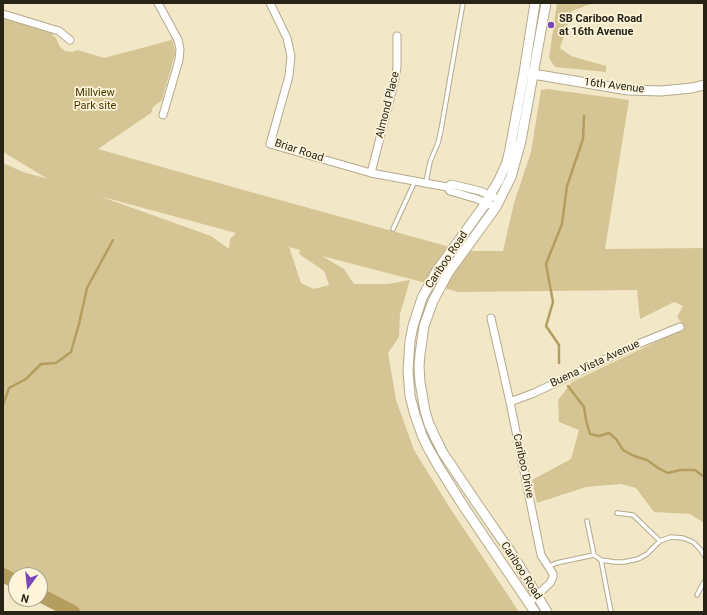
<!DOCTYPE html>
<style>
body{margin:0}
#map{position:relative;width:707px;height:615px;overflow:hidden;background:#f2e7c7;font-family:Roboto,sans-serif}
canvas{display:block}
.frame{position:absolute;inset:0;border:4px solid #272317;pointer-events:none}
.north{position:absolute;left:8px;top:567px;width:40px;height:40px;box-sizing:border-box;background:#fdf4da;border:1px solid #a7a08c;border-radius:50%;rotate:195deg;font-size:11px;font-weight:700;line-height:16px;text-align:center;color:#272317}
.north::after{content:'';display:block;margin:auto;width:14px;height:18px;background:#7b45bc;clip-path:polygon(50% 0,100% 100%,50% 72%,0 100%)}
</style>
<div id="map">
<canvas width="707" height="615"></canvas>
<div class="frame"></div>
<div class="north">N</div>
</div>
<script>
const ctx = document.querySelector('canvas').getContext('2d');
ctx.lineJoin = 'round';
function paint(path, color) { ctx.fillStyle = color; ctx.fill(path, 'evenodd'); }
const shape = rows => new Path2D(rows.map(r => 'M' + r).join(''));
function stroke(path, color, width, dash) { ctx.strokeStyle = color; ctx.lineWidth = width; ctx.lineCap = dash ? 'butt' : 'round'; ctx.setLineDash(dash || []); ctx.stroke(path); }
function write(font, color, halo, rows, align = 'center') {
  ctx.font = font + ' Roboto,sans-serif'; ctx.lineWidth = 3.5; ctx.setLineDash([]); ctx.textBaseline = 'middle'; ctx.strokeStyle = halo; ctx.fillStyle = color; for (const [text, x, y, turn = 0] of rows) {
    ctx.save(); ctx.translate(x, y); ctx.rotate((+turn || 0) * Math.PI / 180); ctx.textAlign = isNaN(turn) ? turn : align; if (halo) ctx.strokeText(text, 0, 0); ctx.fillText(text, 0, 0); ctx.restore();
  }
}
paint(shape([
 [557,3,593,3,572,11,560,48,571,56,606,66,606,72,555,67,549,58],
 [3,18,51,33,56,38,60,47,65,51,72,52,78,50,104,58,168,41,172,39,175,50,175,54,162,100,153,107,151,113,98,149,240,189,450,247,426,283,322,256,344,269,354,284,388,284,410,280,400,314,399,337,388,353,396,400,414,450,450,508,519,612,82,612,40,589,40,575,16,575,16,576,3,569,3,163,23,172,48,179,3,152],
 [99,196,236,233,230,239,229,249,211,236],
 [289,247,300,250,299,254,324,271,329,285,314,289,301,283],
 [547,89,629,100,605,249,704,248,704,523,690,514,654,512,636,488,621,484,586,487,537,503,532,480,571,459,579,430,559,422,558,400,572,382,685,328,677,317,683,306,674,302,640,319,637,290,458,292,444,288,454,272,470,251,503,251,514,203,531,152,541,90]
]), '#d6c594');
stroke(shape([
 [559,363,559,345,546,326,553,302,546,264,562,224,567,186,583,139,584,116],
 [568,386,584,407,586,420,590,434,599,436,609,433,616,439,623,450,634,456,647,460,658,468,668,473,680,470,695,470,704,477],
 [3,405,9,388,26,379,41,364,56,363,71,352,79,324,87,288,113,240]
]), '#b49e5f', 2.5);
stroke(shape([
 [3,575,16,582],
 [40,595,73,612]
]), '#b49e5f', 14);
const service = shape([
 [426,182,430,162,438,143,441,130,463,3],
 [393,229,415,181],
 [660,541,671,537,683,538,693,542,700,549,704,555],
 [594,555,601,560,611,612],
 [601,560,615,562,624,562,638,559,647,554,660,541,633,515,617,513],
 [548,567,556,563,594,555,587,521],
 [697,595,704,582]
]);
const minor = shape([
 [158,3,178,40,180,49,179,60,163,115],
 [270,3,287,38,291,56,289,76,270,144,371,173,447,187,451,184,480,191,500,200],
 [3,14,59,31,70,40],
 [371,173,395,79,397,67,397,36],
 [447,187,450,191,477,199,496,207],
 [491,318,510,402,541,555,553,574,553,577,550,583,529,603],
 [510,402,534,393,638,344,680,327]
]);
const tertiary = shape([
 [546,3,521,141,511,177,496,207,448,273,433,301,424,326,420,354,419,366,420,382,425,411,429,424,436,439,443,453,478,505,514,557,547,612],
 [527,73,628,90,661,91,692,88,704,85],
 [535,612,464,507,440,469,427,446,422,435,415,415,410,396,408,371,410,341,413,326,422,298,436,272,486,203,490,195,499,180,507,162,510,149,524,73,535,3]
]);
stroke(service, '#b4aa8c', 5.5);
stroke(minor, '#b4aa8c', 9);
stroke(tertiary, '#b4aa8c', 11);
stroke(service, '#fff', 3.5);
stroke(minor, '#fff', 7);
stroke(tertiary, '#fff', 9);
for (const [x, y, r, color] of [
 [551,25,4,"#7b45bc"]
]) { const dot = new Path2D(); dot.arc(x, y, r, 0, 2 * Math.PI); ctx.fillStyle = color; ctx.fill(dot); stroke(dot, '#fdf4da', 1.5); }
write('bold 11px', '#272317', '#fdf4da', [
 ["SB Cariboo Road",559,19],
 ["at 16th Avenue",559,32]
], 'left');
write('11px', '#272317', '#fdf4da', [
 ["16th Avenue",614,86,7],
 ["Almond Place",388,105,-76],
 ["Briar Road",299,151,18],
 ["Cariboo Road",447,260,-56],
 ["Buena Vista Avenue",595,364,-25],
 ["Cariboo Drive",523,466,78],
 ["Cariboo Road",521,571,57]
]);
write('11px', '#473700', '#fdf4da', [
 ["Millview",95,93],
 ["Park site",95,106]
]);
</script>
